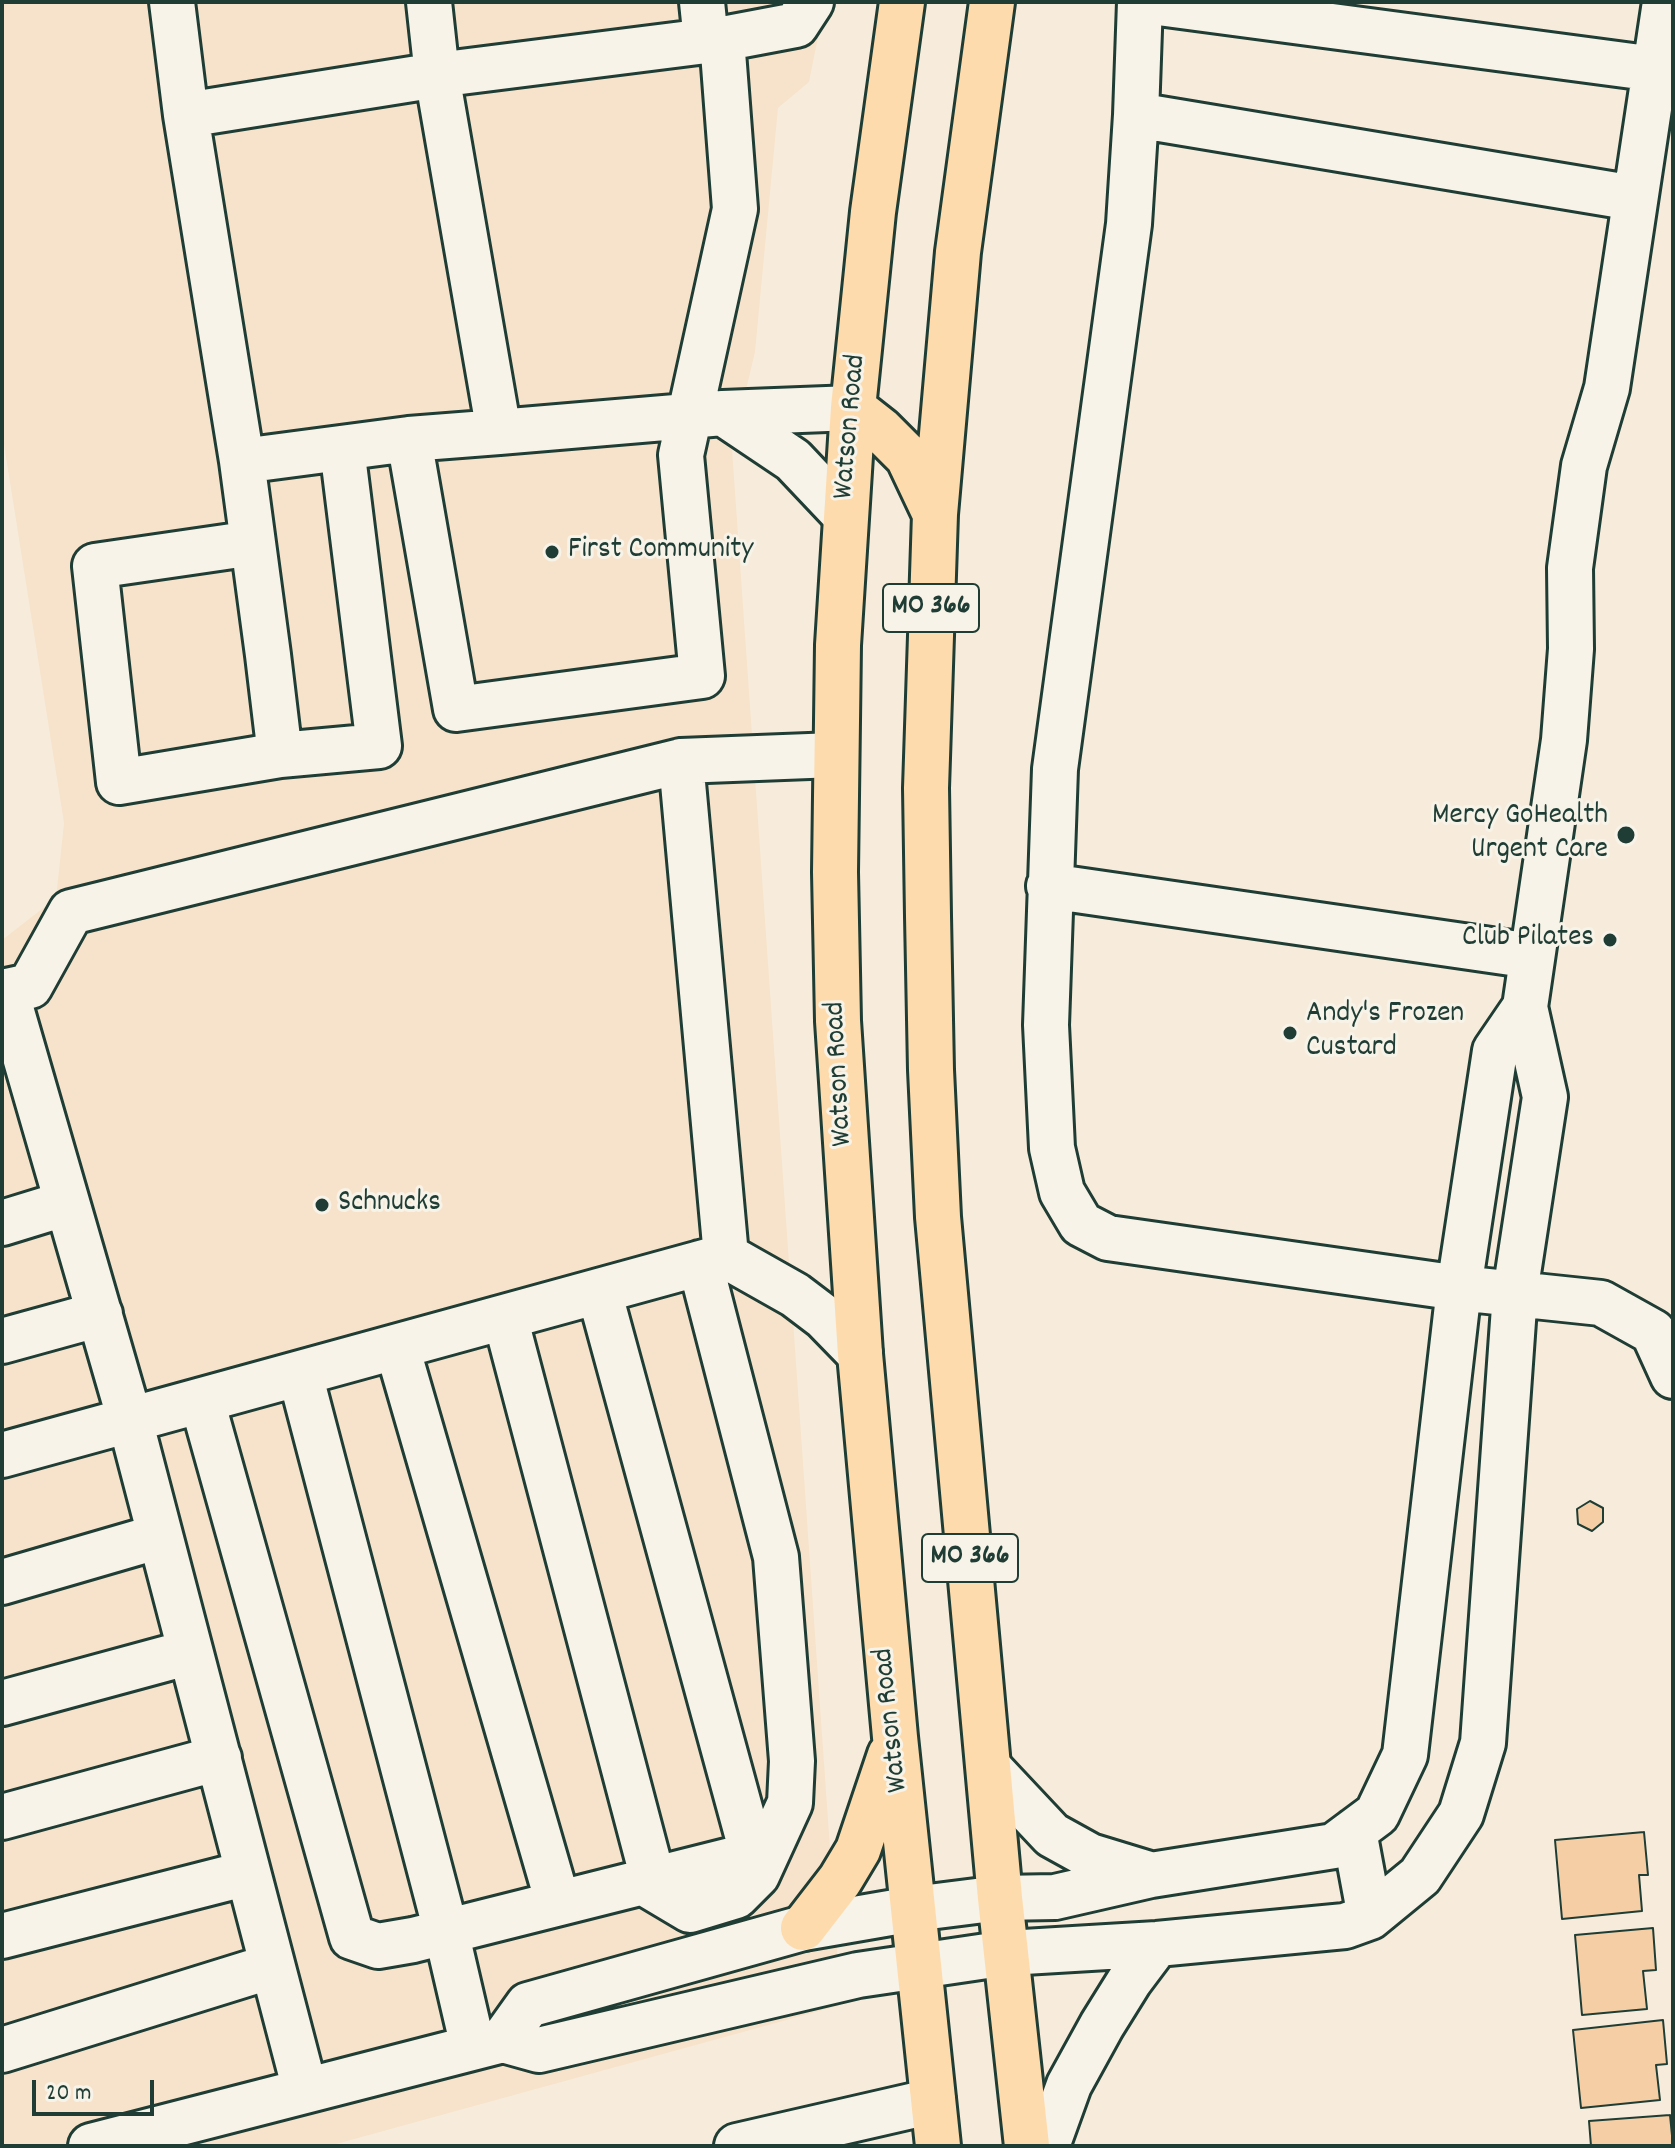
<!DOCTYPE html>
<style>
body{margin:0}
#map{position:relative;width:1675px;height:2148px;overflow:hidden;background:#f7ecdb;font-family:Dekko,sans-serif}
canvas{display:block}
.frame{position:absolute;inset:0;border:4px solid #1f3d34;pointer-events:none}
.scale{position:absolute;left:32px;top:2080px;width:122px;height:36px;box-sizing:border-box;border:4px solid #1f3d34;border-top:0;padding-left:10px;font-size:24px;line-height:28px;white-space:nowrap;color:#1f3d34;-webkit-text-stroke:6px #f7f3e8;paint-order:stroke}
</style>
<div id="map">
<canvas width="1675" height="2148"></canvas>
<div class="frame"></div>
<div class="scale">20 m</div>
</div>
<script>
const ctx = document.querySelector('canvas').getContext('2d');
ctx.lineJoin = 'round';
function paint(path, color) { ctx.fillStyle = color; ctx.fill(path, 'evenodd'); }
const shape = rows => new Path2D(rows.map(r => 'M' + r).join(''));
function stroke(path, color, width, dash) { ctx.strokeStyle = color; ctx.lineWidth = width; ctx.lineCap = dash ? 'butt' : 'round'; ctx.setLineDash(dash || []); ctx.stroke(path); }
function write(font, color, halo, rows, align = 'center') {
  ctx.font = font + ' Dekko,sans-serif'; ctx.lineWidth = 6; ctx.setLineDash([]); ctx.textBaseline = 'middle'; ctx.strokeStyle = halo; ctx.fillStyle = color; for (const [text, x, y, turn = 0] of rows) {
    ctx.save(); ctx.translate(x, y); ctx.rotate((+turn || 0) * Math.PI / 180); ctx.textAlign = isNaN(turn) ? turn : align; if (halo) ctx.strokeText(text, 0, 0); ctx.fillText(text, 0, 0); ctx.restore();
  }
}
paint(shape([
 [2,2,825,2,809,82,778,108,755,352,732,449,841,2005,329,2146,2,2146,2,940,56,898,64,823,2,432]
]), '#f7e3cb');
const building = shape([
 [1590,1501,1603,1508,1603,1522,1592,1531,1578,1524,1577,1509,1590,1501],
 [1644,1832,1648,1875,1639,1875,1642,1911,1562,1919,1555,1840,1644,1832],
 [1653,1928,1656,1970,1643,1971,1647,2009,1582,2015,1575,1935,1653,1928],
 [1663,2020,1667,2064,1656,2065,1660,2100,1581,2108,1573,2030,1663,2020],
 [1670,2115,1673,2146,1591,2146,1589,2121,1670,2115]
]);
paint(building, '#f6cea5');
stroke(building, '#1f3d34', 2);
const minor = shape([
 [172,2,186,115,437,75,722,39,735,209,681,455,702,676,456,709,409,439,242,461,268,655,280,755,119,782,95,566,253,543],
 [429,2,437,75,499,432,723,413,853,408],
 [702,2,706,41],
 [1151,2,1655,69],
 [722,39,796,25,811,2],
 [186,115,242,461],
 [1136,115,1140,2],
 [1634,198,1136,115,1129,224,1055,769,1046,1025,1052,1148,1062,1192,1081,1224,1108,1238,1459,1288,1601,1303,1653,1332,1673,1376],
 [723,413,793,460,845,515],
 [409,439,499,432],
 [280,755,379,746,342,448],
 [681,761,726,1256],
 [1049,886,1532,956],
 [6,991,130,1420,305,2090],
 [2,992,30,986,71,912,681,761,835,755],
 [2,1223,67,1203],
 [599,1291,751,1849],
 [505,1317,653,1879],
 [2,1341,100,1314],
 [397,1347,558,1903],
 [300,1374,446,1931,473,2047],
 [202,1401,352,1937,378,1946,413,1940,735,1859,773,1837],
 [2,1455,726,1256,795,1295,824,1317,860,1354],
 [2,1582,160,1536],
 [2,1703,190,1652],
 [990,1769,1052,1835,1090,1856,1149,1874],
 [2,1817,219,1758],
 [1354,1831,1370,1917],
 [643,1882,690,1910,736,1896,757,1875,790,1803,792,1761,776,1557,700,1263],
 [2,1936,248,1873],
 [503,2040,528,2005,803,1928,913,1909,1000,1898,1055,1897,1151,1875,1334,1846,1377,1814,1405,1755,1459,1288,1495,1051,1525,1007],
 [2,2050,272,1966],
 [91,2146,503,2040,539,2050,858,1975,1007,1953,1157,1944,1345,1926,1370,1917,1420,1876,1461,1814,1483,1743,1515,1293,1545,1097,1525,1007,1564,740,1571,649,1570,568,1584,466,1607,388,1665,2],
 [737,2146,933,2101],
 [1047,2146,1069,2085,1102,2025,1130,1980,1157,1944]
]);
const major = shape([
 [902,2,873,212,853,408,838,645,835,872,838,1021,860,1354,895,1737,938,2146],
 [992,2,958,252,935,514,926,788,928,916,931,1070,938,1217,1000,1898,1027,2146],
 [853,408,881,430,908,457,934,512],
 [803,1928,840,1880,858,1850,890,1755]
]);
stroke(minor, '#1f3d34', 50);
stroke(major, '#1f3d34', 50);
stroke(minor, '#f7f3e8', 44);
stroke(major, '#fedbac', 44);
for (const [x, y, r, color] of [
 [552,552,8,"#1f3d34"],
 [1626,835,10,"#1f3d34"],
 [1610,940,8,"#1f3d34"],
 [1290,1033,8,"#1f3d34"],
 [322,1205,8,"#1f3d34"]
]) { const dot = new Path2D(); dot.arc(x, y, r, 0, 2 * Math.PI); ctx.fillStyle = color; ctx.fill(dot); stroke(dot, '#f7f3e8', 3); }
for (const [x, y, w] of [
 [931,608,96],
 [970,1558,96]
]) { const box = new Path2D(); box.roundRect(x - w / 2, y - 24, w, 48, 6); ctx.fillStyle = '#f7f3e8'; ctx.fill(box); stroke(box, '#1f3d34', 2); }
write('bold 28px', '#1f3d34', null, [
 ["MO 366",931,608],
 ["MO 366",970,1558]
]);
write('30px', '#1f3d34', '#f7f3e8', [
 ["Watson Road",852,427,-85],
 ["Watson Road",841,1074,-93],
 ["Watson Road",893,1720,-96]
]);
write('30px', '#1f3d34', '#f7f3e8', [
 ["First Community",568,552],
 ["Mercy GoHealth",1608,818,"right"],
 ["Urgent Care",1608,852,"right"],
 ["Club Pilates",1594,940,"right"],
 ["Andy's Frozen",1306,1016],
 ["Custard",1306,1050],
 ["Schnucks",338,1205]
], 'left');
</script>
